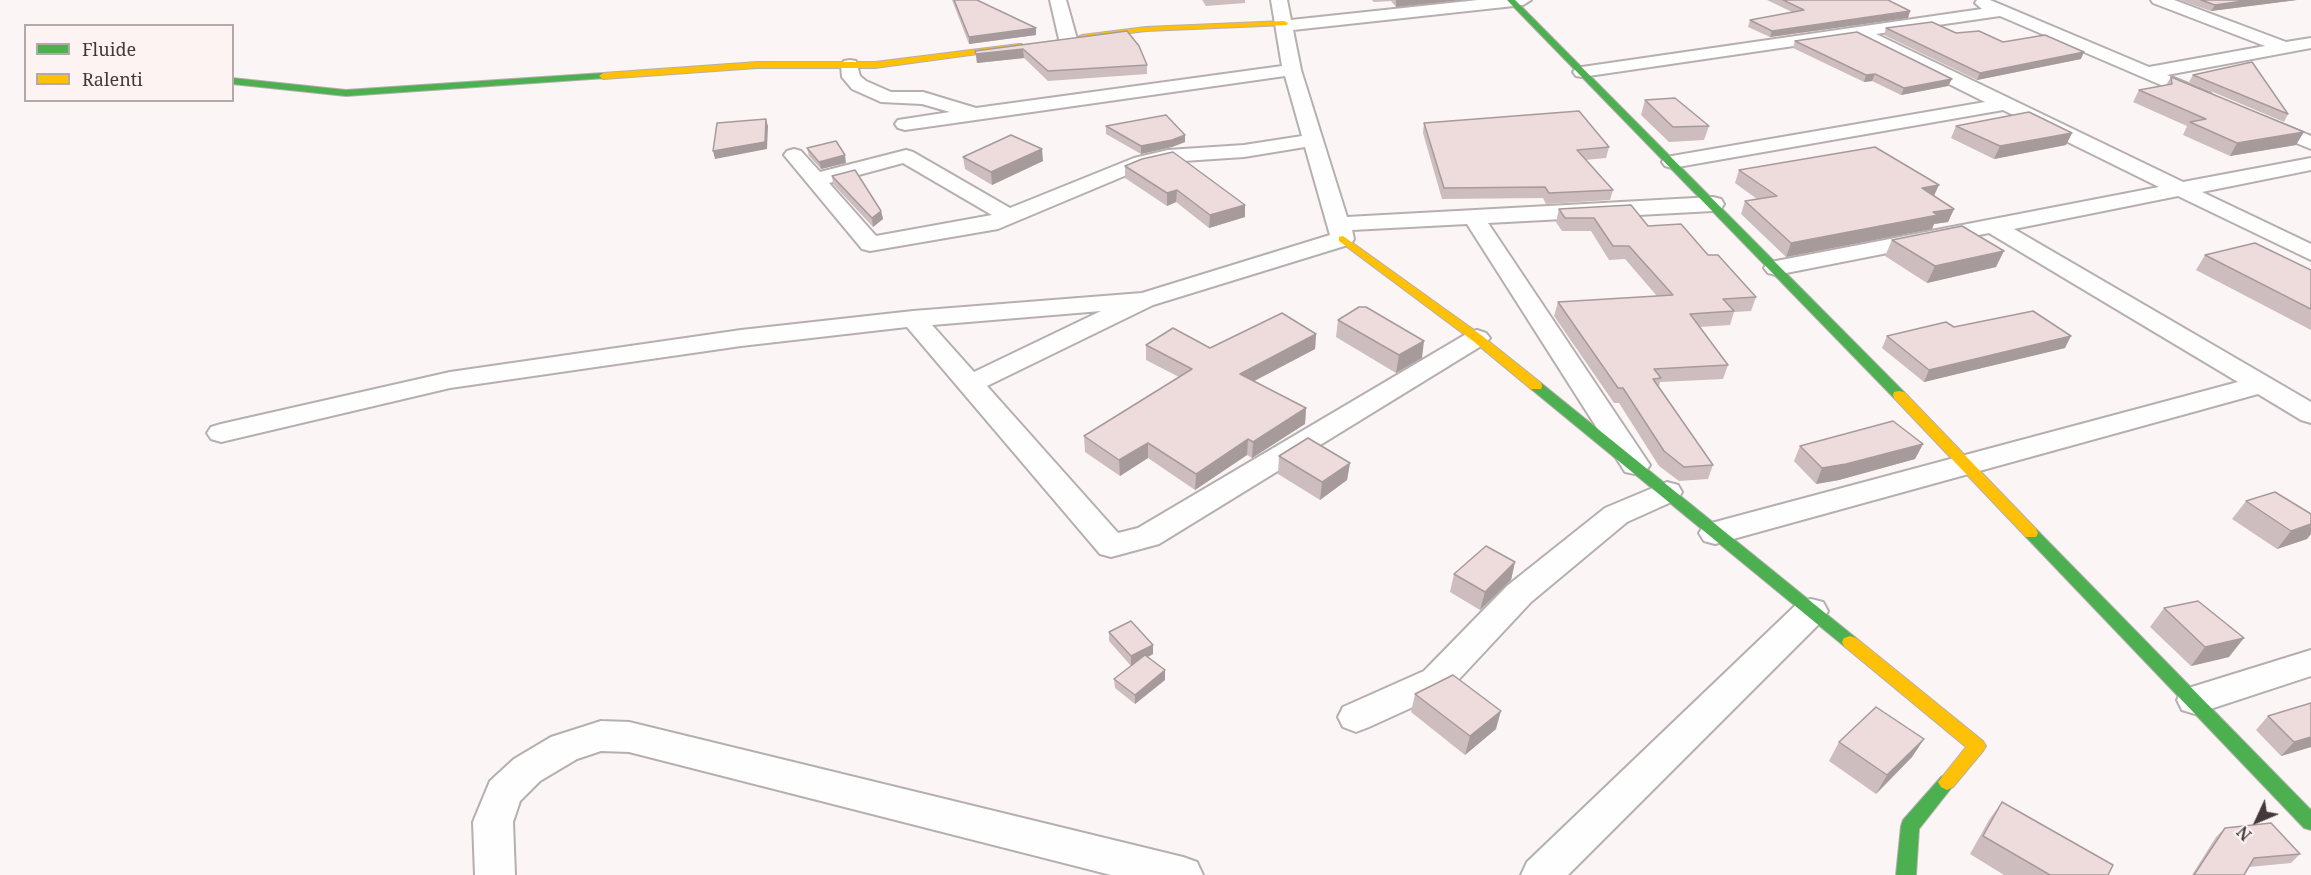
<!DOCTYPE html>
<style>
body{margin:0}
#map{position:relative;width:2311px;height:875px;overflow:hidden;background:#fbf5f5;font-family:"Noto Serif",serif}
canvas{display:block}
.legend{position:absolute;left:24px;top:24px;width:210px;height:78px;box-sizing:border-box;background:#fdf3f3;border:2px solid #b3a9a9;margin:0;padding:8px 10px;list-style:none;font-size:18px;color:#44393a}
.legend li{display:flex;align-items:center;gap:12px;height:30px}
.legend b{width:30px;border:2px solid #b3a9a9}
.north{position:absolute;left:2227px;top:791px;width:60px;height:60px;-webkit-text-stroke:4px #fdf3f3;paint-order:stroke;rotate:226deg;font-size:16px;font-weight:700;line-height:24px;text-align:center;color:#44393a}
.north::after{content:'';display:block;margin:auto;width:21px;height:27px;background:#44393a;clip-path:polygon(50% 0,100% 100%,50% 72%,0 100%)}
</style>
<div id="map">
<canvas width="2311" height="875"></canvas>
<ul class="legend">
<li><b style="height:8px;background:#4caf50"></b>Fluide</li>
<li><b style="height:8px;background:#ffc107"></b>Ralenti</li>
</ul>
<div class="north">N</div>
</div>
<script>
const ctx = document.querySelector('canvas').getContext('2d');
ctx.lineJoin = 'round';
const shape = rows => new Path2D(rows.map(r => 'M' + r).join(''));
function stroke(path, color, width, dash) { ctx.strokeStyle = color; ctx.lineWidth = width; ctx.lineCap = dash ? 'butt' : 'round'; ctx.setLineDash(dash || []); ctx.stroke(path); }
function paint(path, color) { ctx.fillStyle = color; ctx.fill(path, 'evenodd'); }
const street = shape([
 [1050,0,1066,0,1077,39,1074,43,1068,44,1062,43,1059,39,1050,0],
 [1271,0,1287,0,1291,20,1478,0,1531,0,1523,5,1293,30,1301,70,1347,217,1713,197,1721,199,1724,204,1721,209,1713,211,1488,223,1650,465,1645,472,1635,474,1625,472,1467,224,1352,230,1354,239,1351,244,1153,305,987,386,1118,533,1138,528,1468,333,1477,330,1486,333,1490,338,1486,343,1159,544,1111,557,1100,554,907,327,741,346,450,388,221,442,211,439,207,433,211,427,221,424,450,372,741,330,913,311,1142,293,1330,235,1305,147,1244,157,1168,162,1141,169,998,229,870,251,862,249,784,155,787,151,794,149,801,151,820,172,906,150,913,152,1010,208,1134,158,1168,150,1244,145,1302,136,1285,76,905,130,898,128,895,124,898,120,950,112,922,104,881,102,852,89,842,77,841,65,844,61,850,60,856,61,860,76,866,81,891,92,923,92,976,108,1282,66,1271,0],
 [903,163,992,215,876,236,829,183,903,163],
 [1101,311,974,372,932,325,1101,311],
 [1977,0,1990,0,2149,67,2265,46,2153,3,2151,0,2174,0,2286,42,2311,38,2311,48,2167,75,2210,93,2213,97,2210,101,2203,103,2000,16,1876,34,2183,182,2311,158,2311,170,2202,192,2311,244,2311,260,2178,196,2014,229,2311,402,2311,423,2301,420,2258,394,1715,544,1704,541,1699,533,1704,525,2238,382,1989,233,1776,275,1768,273,1764,268,1768,263,1776,261,2159,187,2003,110,1672,168,1665,166,1662,162,1665,158,1672,156,1985,102,1855,37,1582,77,1576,76,1573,72,1576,68,1582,67,1982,9,1975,3,1977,0],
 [2264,117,2311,136,2311,149,2257,127,2254,123,2257,119,2264,117],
 [1667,482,1678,485,1682,492,1678,499,1627,522,1531,602,1448,691,1369,727,1356,732,1343,727,1338,717,1343,707,1424,671,1507,586,1605,508,1667,482],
 [1811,599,1823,602,1828,611,1823,620,1568,875,1521,875,1527,862,1799,602,1811,599],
 [2311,650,2311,676,2195,714,2182,710,2177,700,2182,690,2311,650],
 [601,721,629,722,1183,857,1197,862,1203,875,1111,875,629,752,601,751,577,759,540,781,520,801,513,822,515,875,475,875,473,822,490,781,514,759,551,737,601,721]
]);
const fast = shape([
 [1507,0,1515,0,1904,392,1905,395,1904,398,1894,398,1507,0],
 [603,73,606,74,606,78,346,96,232,84,232,78,346,90,603,73],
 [1536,382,1541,383,1856,638,1858,642,1856,646,1850,648,1844,646,1531,389,1530,386,1531,383,1536,382],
 [2031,528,2036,529,2311,810,2311,830,2304,828,2026,537,2024,533,2026,529,2031,528],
 [1947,774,1953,777,1956,782,1919,829,1916,875,1896,875,1901,826,1903,820,1941,777,1947,774]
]);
const slow = shape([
 [1284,21,1288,23,1287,25,1146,31,1082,39,1078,37,1082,35,1146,27,1284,21],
 [1019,44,1022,44,1022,48,875,68,757,68,603,79,599,76,603,73,757,62,875,62,1019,44],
 [1343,236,1481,335,1541,383,1542,386,1541,389,1531,389,1473,341,1339,241,1339,237,1343,236],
 [1899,391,1904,392,2036,529,2038,533,2036,537,2026,537,1894,398,1893,395,1894,392,1899,391],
 [1850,636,1856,638,1983,741,1986,746,1983,751,1953,787,1947,790,1941,787,1938,782,1966,747,1844,646,1842,642,1844,638,1850,636]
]);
stroke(street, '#b6afaf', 4);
stroke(fast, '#b6afaf', 2);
stroke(slow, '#b6afaf', 2);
paint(street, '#fefefe');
paint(fast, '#4caf50');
paint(slow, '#ffc107');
paint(shape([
 [952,0,977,0,1036,35,969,44],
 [1202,0,1245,0,1245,3,1206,6],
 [1372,0,1463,0,1396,7,1391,1,1374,2],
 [1767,0,1888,0,1910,11,1908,18,1770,37,1748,27,1750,20,1792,12],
 [2179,0,2297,0,2211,11],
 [1886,28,1956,33,2081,59,1977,80,1884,35],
 [1795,41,1952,79,1948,86,1901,95,1872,81,1864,82,1793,48],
 [1139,46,1147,65,1147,74,1048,81,1024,58,977,63,975,51],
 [2193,75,2288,114,2284,122,2189,82],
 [2171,77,2296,145,2230,156,2183,135,2187,126,2133,102,2139,90,2166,85],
 [1645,100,1709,126,1704,140,1669,142,1641,115],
 [1424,123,1609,147,1606,158,1585,160,1613,190,1610,200,1546,204,1543,198,1442,199,1423,133],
 [1106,126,1185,135,1185,142,1172,147,1141,154,1106,134],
 [1956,126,2072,133,2066,145,1994,159,1951,138],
 [807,148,846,163,821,169,809,156],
 [963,157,1043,161,992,185,965,169],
 [1125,166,1245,217,1209,228,1176,202,1167,206,1125,178],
 [1739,170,1934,196,1954,209,1948,222,1934,224,1932,229,1786,257,1741,214,1745,201,1757,199,1735,183],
 [832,176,881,211,883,219,873,227,833,184],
 [1559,209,1648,226,1708,255,1756,297,1751,311,1734,312,1730,325,1699,327,1728,365,1723,379,1660,382,1659,386,1713,465,1708,479,1679,481,1659,466,1619,403,1614,403,1554,316,1558,302,1657,296,1625,259,1609,260,1591,231,1562,231,1556,222],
 [1892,240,1996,267,1927,283,1885,256],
 [2205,255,2311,270,2311,330,2196,270],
 [1338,320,1422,358,1396,373,1336,337],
 [1316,334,1315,349,1254,381,1306,408,1305,424,1252,458,1247,455,1195,490,1148,458,1120,476,1085,452,1084,436,1179,377,1146,360,1146,345,1210,348],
 [1887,336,2065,348,1924,382,1882,348],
 [1923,444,1915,459,1839,480,1816,484,1794,461,1800,446],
 [1279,456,1350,463,1347,480,1320,500,1278,474],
 [2246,501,2311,514,2311,534,2307,539,2277,549,2232,519],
 [1515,562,1511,580,1480,610,1450,592,1454,574],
 [2164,608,2229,657,2191,666,2150,627],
 [1109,632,1153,645,1153,654,1148,657,1165,670,1165,680,1135,704,1115,688,1114,679,1131,666,1109,641],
 [1415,694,1496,729,1465,755,1411,712],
 [2268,716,2311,747,2281,756,2256,730],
 [1924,739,1912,757,1876,794,1829,761,1839,742],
 [2002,802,2108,875,2004,875,1970,854,1989,820],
 [2225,828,2300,854,2291,863,2249,867,2244,875,2192,875,2216,837]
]), '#cdbdbe');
paint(shape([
 [1396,0,1463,0,1396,7],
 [2250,0,2297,0,2211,11,2215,5],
 [1910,11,1908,18,1770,37,1772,31],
 [1036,28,1036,35,969,44,969,37],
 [1023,49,1024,58,977,63,976,54],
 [2084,52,2081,59,1977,80,1980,73],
 [1875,74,1872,81,1864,82,1866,75],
 [1952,79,1948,86,1901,95,1904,88],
 [766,119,768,126,767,149,715,159,713,151],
 [2304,132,2296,145,2230,156,2237,143],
 [2072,133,2066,145,1994,159,2000,146],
 [1185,135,1185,142,1172,147,1141,154,1141,146],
 [1042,149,1043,161,992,185,991,172],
 [845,155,846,163,821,169,819,162],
 [1939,185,1933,198,1922,188],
 [1177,190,1176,202,1167,206,1167,193],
 [1245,205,1245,217,1209,228,1210,215],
 [1954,209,1948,222,1934,224,1932,229,1786,257,1791,243,1933,212],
 [881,211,883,219,873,227,872,218],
 [2004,251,1996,267,1927,283,1935,266],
 [1316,334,1315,349,1239,389,1240,374],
 [2071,336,2065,348,1924,382,1929,370],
 [1424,341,1422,358,1396,373,1399,355],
 [1306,408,1305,424,1252,458,1253,442],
 [1248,439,1247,455,1195,490,1196,474],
 [1148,443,1148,458,1120,476,1119,460],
 [1923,444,1915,459,1839,480,1816,484,1822,468],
 [1350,463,1347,480,1320,500,1322,482],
 [2311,524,2311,534,2307,539,2277,549,2291,531],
 [1515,562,1511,580,1480,610,1485,592],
 [2244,638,2229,657,2191,666,2205,647],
 [1153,645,1153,654,1131,666,1131,656],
 [1165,670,1165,680,1135,704,1135,695],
 [1501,711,1496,729,1465,755,1470,736],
 [2311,737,2311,747,2281,756,2294,742],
 [1924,739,1912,757,1876,794,1887,775]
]), '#a79a9b');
const building = shape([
 [954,0,977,0,1036,28,969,37,954,0],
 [1783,0,1888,0,1910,11,1772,31,1750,20,1804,10,1783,0],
 [2201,0,2250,0,2215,5,2201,0],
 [1932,22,1956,33,1979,31,2003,42,2045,35,2084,52,1980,73,1886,28,1932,22],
 [1127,31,1139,46,1147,65,1048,71,1023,49,976,54,975,51,1127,31],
 [1857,32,1952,79,1904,88,1875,74,1866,75,1795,41,1857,32],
 [2252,62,2288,114,2193,75,2252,62],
 [2171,77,2304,132,2237,143,2190,122,2206,119,2139,90,2172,84,2171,77],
 [1675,98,1709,126,1673,127,1645,100,1675,98],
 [1579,111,1609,147,1577,150,1613,190,1549,193,1545,187,1444,188,1424,123,1579,111],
 [2029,112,2072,133,2000,146,1956,126,2029,112],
 [1166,115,1185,135,1172,140,1141,146,1106,126,1166,115],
 [766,119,765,142,713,151,717,123,766,119],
 [1011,135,1042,149,991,172,963,157,1011,135],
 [836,141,845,155,819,162,807,148,836,141],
 [1875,147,1939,185,1922,188,1954,209,1933,212,1938,215,1791,243,1745,201,1777,196,1739,170,1875,147],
 [1173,152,1245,205,1210,215,1177,190,1167,193,1125,166,1142,159,1173,152],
 [855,170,881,211,872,218,832,176,855,170],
 [1631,205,1648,226,1681,224,1708,255,1718,255,1756,297,1723,299,1734,311,1690,314,1728,365,1654,369,1661,378,1653,379,1713,465,1684,467,1664,451,1623,388,1618,388,1558,302,1673,295,1629,246,1613,246,1594,218,1565,218,1559,209,1631,205],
 [1962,226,2004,251,1935,266,1892,240,1962,226],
 [2255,243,2311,270,2311,309,2205,255,2255,243],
 [1359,307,1366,307,1424,341,1399,355,1338,320,1359,307],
 [2033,311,2071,336,1929,370,1887,336,1946,322,1954,327,2033,311],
 [1282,313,1316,334,1240,374,1306,408,1253,442,1248,439,1196,474,1148,443,1119,460,1084,436,1192,369,1146,345,1173,328,1210,348,1282,313],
 [1893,421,1923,444,1846,464,1822,468,1800,446,1893,421],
 [1308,438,1350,463,1322,482,1279,456,1308,438],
 [2275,492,2311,514,2311,524,2291,531,2246,501,2275,492],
 [1486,546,1515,562,1485,592,1454,574,1486,546],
 [2198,601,2244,638,2205,647,2164,608,2198,601],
 [1131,621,1153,645,1131,656,1109,632,1131,621],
 [1145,655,1165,670,1135,695,1114,679,1145,655],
 [1453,675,1501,711,1470,736,1415,694,1453,675],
 [2311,703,2311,737,2294,742,2268,716,2311,703],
 [1876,707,1924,739,1887,775,1839,742,1876,707],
 [2002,802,2113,865,2108,875,2050,875,1983,836,2002,802],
 [2271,823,2300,854,2254,858,2244,875,2194,875,2225,828,2271,823]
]);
paint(building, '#eedcdd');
stroke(building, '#a79a9b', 1.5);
</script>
